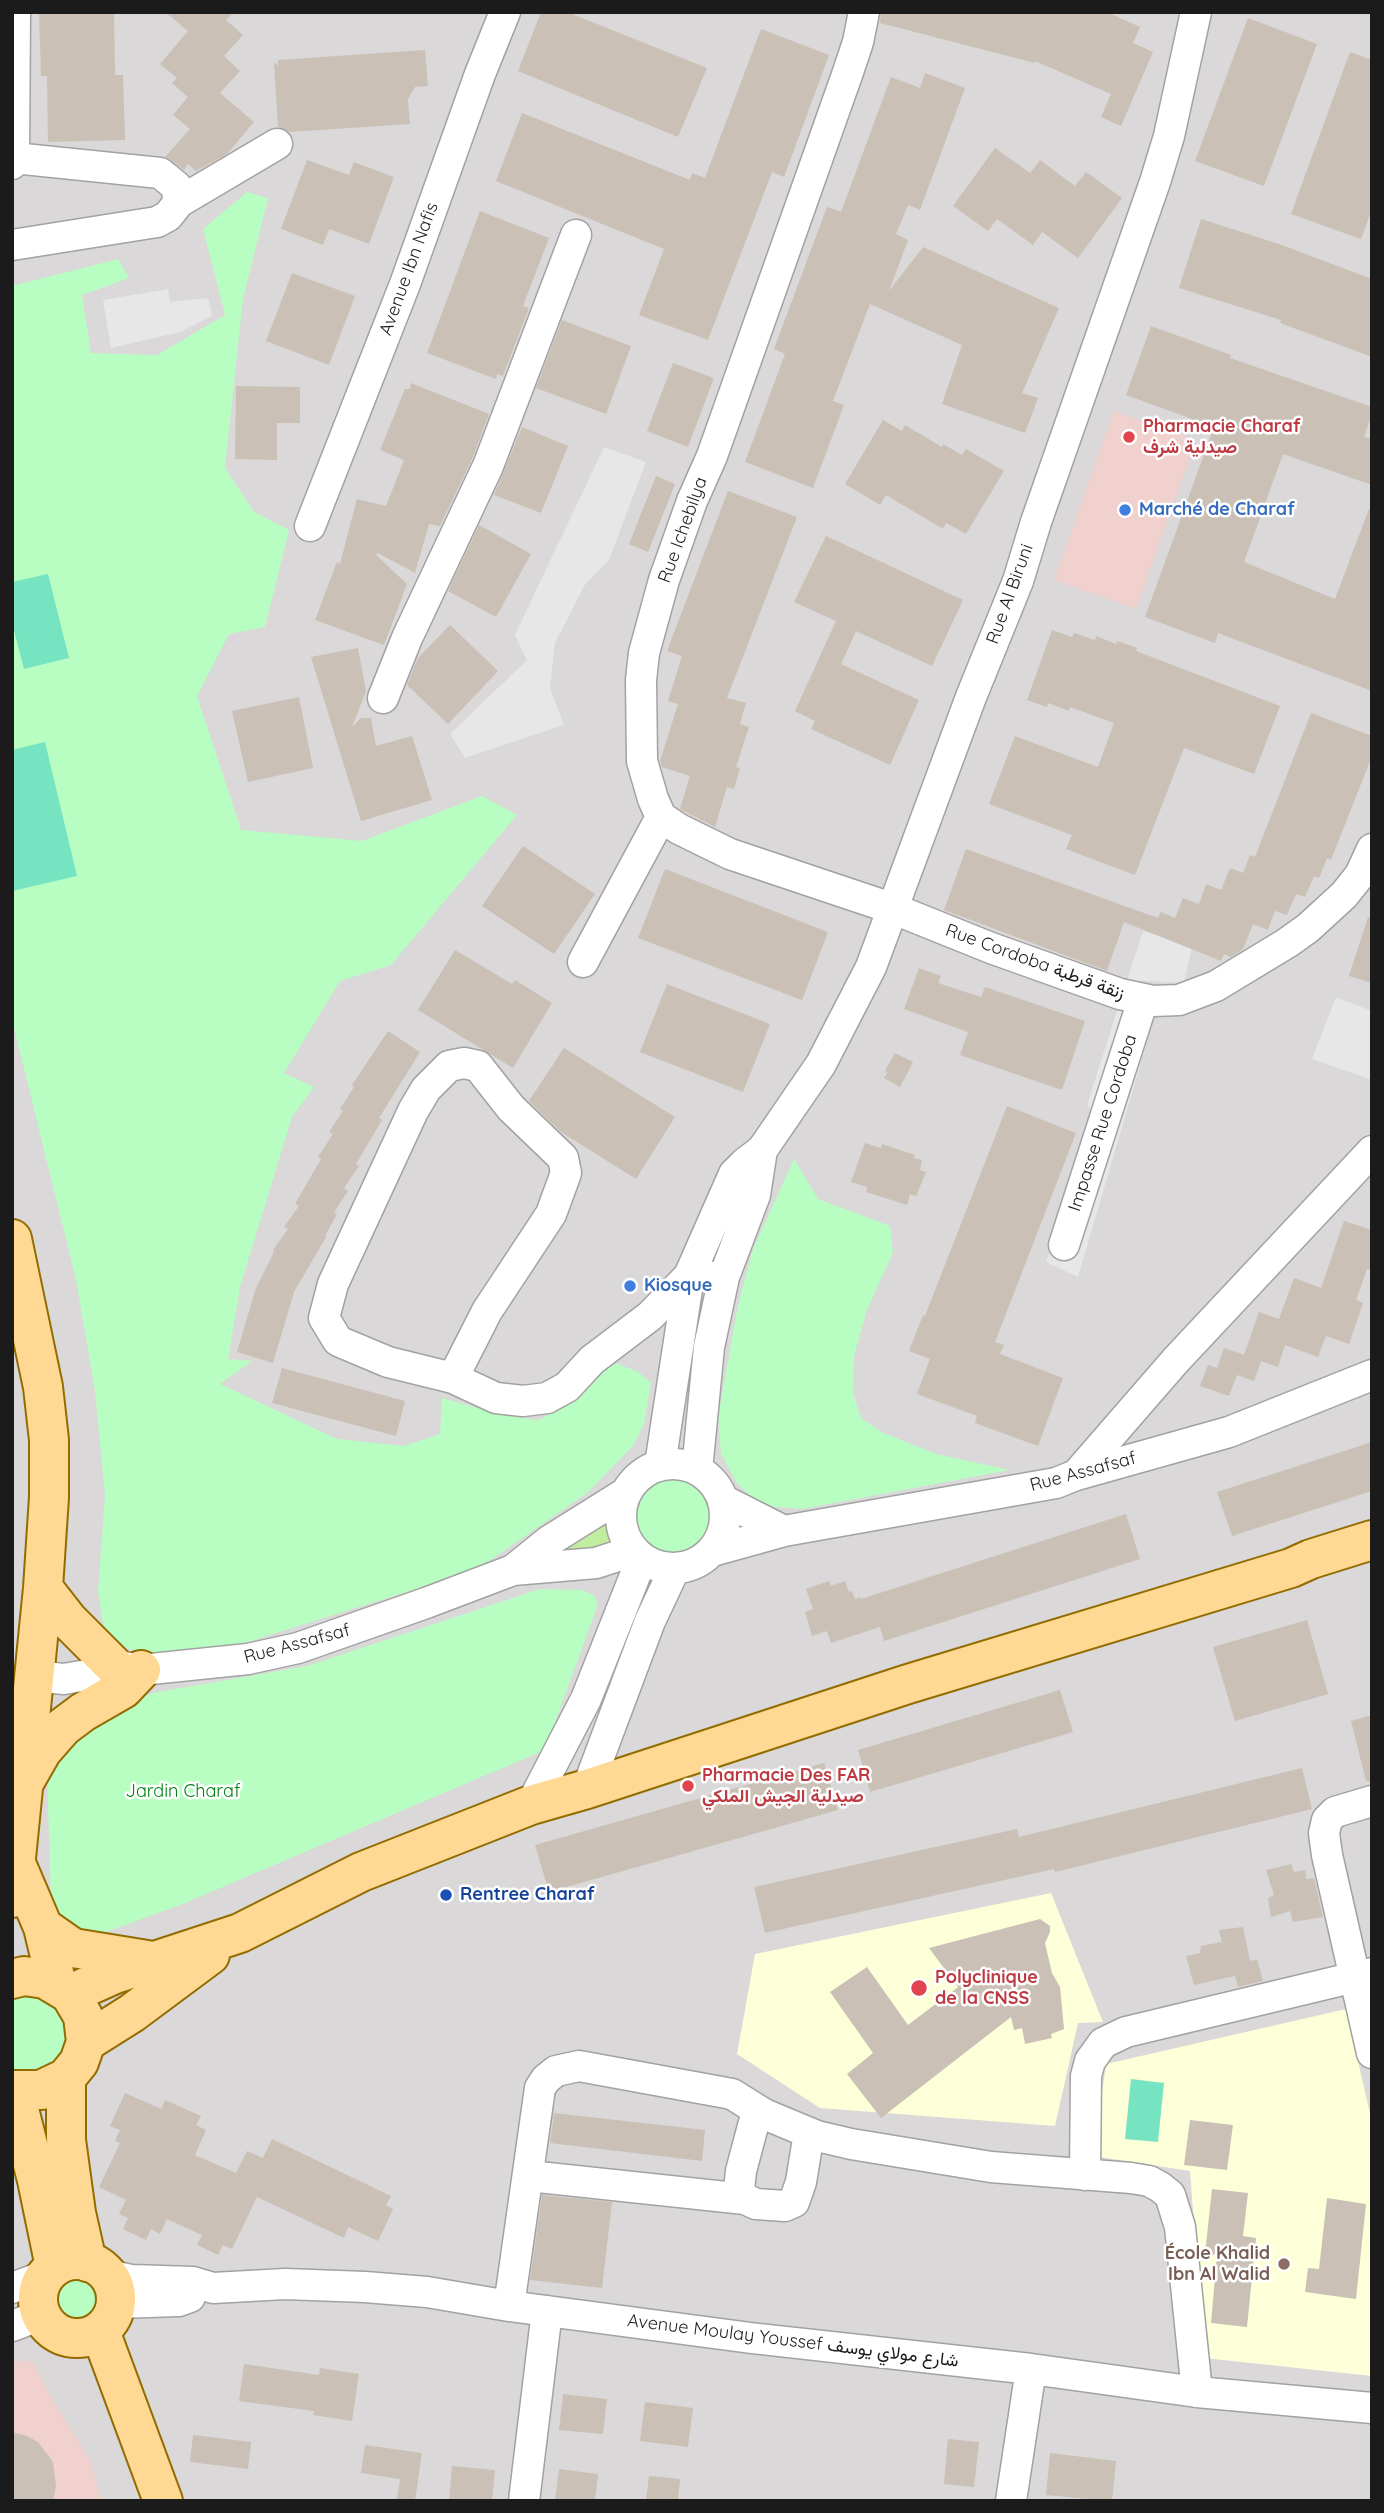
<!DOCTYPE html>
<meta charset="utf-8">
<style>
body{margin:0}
#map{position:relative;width:1384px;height:2513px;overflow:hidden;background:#eeeae0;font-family:Quicksand,sans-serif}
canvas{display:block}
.frame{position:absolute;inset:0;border:14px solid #1b1b1b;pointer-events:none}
</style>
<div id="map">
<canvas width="1384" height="2513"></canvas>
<div class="frame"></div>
</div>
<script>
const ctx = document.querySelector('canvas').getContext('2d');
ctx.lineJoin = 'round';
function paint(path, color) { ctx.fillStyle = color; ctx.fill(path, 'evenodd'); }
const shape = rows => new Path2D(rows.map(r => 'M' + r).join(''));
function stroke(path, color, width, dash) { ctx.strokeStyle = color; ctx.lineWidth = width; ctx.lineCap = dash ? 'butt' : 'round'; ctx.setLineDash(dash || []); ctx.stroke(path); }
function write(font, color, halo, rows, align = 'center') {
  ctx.font = font + ' Quicksand,Vazirmatn,sans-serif'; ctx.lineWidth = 5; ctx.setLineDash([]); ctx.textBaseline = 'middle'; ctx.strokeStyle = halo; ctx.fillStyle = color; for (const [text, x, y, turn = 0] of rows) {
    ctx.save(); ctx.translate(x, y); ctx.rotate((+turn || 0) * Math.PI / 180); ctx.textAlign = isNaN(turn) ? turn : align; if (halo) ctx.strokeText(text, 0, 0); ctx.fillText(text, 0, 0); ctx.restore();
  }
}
paint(shape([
 [12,12,1372,12,1372,2501,12,2501]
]), '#dad8d8');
paint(shape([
 [1114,411,1196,440,1136,609,1054,580],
 [12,2360,33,2362,51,2397,90,2460,102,2501,12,2501]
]), '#f1d1cd');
paint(shape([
 [1051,1893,1103,2022,1078,2023,1055,2126,820,2108,737,2054,755,1954],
 [1346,2009,1372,2122,1372,2376,1204,2358,1190,2171,1093,2156,1106,2064]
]), '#fcffd8');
paint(shape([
 [606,1518,610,1537,616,1549,552,1555]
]), '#c1eda1');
paint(shape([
 [247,192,268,198,243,299,225,468,254,512,289,530,265,627,229,634,197,696,241,830,362,841,482,796,517,815,391,965,340,981,284,1073,314,1087,292,1117,240,1287,228,1359,252,1361,220,1384,337,1439,404,1446,440,1434,442,1398,506,1416,539,1420,571,1403,596,1377,616,1363,638,1372,651,1382,644,1424,632,1447,587,1493,476,1570,219,1651,150,1660,105,1636,98,1591,105,1496,95,1391,76,1280,12,1020,12,286,118,259,129,278,82,295,91,353,157,355,225,315,203,229],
 [794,1159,818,1199,890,1226,893,1252,867,1310,854,1356,853,1394,861,1418,881,1432,936,1454,1010,1470,802,1509,760,1506,736,1482,721,1453,718,1417,738,1305,753,1249],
 '634 1514a40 40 0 1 1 80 0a40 40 0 1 1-80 0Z',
 [540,1589,581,1590,594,1595,598,1604,545,1750,180,1905,117,1928,87,1938,60,1923,51,1897,47,1776,66,1747,124,1705,152,1693,307,1666],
 [32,1988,73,2021,59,2071,12,2078,12,1992],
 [83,2272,106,2285,110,2294,110,2312,83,2333,74,2332,58,2324,50,2307,50,2298,58,2282,73,2273]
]), '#b8fdc2');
paint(shape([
 [48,574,69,658,24,669,12,622,12,582],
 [45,742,77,876,12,891,12,750],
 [1131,2079,1164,2083,1158,2142,1125,2139]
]), '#77e4c1');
paint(shape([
 [168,289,170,302,208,298,212,316,180,332,111,348,103,300],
 [604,447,646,462,609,560,584,586,555,643,550,688,564,725,465,758,450,734,527,660,515,635],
 [1143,931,1192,946,1184,983,1127,980],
 [1336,997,1372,1011,1372,1080,1312,1059],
 [1117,1011,1156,1011,1078,1277,1046,1262,1097,1118,1087,1105]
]), '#e7e7e7');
paint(shape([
 [39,12,114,12,115,75,123,75,125,140,48,142,47,76,41,76],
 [165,12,234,12,226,20,243,35,224,56,240,71,220,93,254,122,227,154,196,171,188,164,184,170,165,157,190,129,173,115,188,97,172,83,177,78,160,64,188,31],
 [541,12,567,12,707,68,678,137,518,71],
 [881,12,1107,12,1140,27,1133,43,1153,52,1121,126,1101,117,1111,94,1035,61,1035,63,880,23],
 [1248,18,1317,44,1264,186,1195,161],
 [761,29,829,55,784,177,772,172,708,340,639,315,664,249,496,181,522,113,690,180,692,173,705,178],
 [425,50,428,86,415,87,408,99,410,124,289,132,278,127,274,62,278,66,278,60],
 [1350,52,1372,60,1372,209,1361,239,1291,214],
 [925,73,965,88,920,210,908,205,896,234,908,240,889,291,923,247,1059,308,1022,393,1038,398,1025,433,942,404,962,345,870,304,833,401,844,405,813,488,745,462,785,354,774,349,827,207,841,212,891,77,920,88],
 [995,148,1030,173,1040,160,1075,186,1086,172,1122,198,1078,258,1042,232,1033,245,997,219,988,231,953,206],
 [307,160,349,175,354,162,394,177,369,244,329,229,323,245,281,229],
 [480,211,549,238,523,306,529,308,503,376,497,374,496,379,427,353],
 [1201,219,1282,245,1372,279,1372,357,1280,323,1281,320,1179,288],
 [292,273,355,296,329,365,266,341],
 [562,320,631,346,606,414,536,388],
 [1151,326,1231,355,1230,358,1372,407,1372,414,1364,437,1372,439,1372,485,1283,454,1244,562,1335,599,1369,509,1372,509,1372,691,1218,633,1215,643,1145,617,1214,427,1126,395],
 [673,363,714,378,688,447,647,431],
 [411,383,489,414,472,459,440,526,429,524,415,573,378,553,376,555,407,584,384,645,315,620,337,562,340,564,357,499,386,506,404,460,380,450,405,389,410,389],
 [236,386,300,387,300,423,277,423,277,460,235,459],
 [883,420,902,431,905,425,942,447,943,444,962,455,966,449,1004,471,966,534,946,523,943,529,886,495,880,505,845,484],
 [522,427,568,446,541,513,494,495],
 [656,476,675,484,648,552,629,544],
 [728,491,797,517,727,698,746,703,740,724,749,727,736,767,740,768,734,789,727,787,715,827,680,809,690,776,662,767,660,761,678,704,668,701,682,656,667,651],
 [479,525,531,554,496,617,448,591],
 [826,536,963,600,932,666,856,631,841,664,919,700,890,765,811,729,815,721,795,711,836,621,794,602],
 [450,625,498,671,448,724,407,685,418,658],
 [1052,630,1072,637,1074,633,1095,640,1096,636,1116,644,1117,641,1137,648,1136,651,1280,706,1254,774,1184,748,1135,875,1066,849,1072,835,989,804,1015,736,1098,767,1114,723,1070,707,1069,711,1048,703,1047,707,1027,700],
 [358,648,366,691,352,727,361,718,371,718,376,746,412,736,432,800,361,821,311,657],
 [299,697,313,768,248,782,232,711],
 [1311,713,1372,736,1372,756,1331,860,1327,858,1319,878,1314,876,1305,897,1296,894,1287,915,1275,911,1268,930,1253,924,1243,949,1231,957,1224,954,1221,961,1124,922,1107,971,944,910,966,849,1158,918,1161,912,1175,918,1183,898,1199,904,1206,884,1221,890,1230,868,1243,873,1250,855,1255,857],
 [523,846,595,894,554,954,482,906],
 [665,869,828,932,802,1000,638,938],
 [1368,917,1372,918,1372,983,1349,976],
 [455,950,512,984,515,980,552,1003,513,1068,418,1010],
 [919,968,941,976,938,983,959,990,981,997,985,987,1085,1021,1062,1090,960,1055,968,1032,904,1009],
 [667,984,770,1024,743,1092,640,1052],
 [388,1031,420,1052,379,1118,382,1120,356,1164,359,1166,344,1188,348,1191,334,1212,337,1214,325,1236,326,1237,294,1292,273,1363,237,1352,256,1288,274,1252,273,1250,288,1229,284,1227,299,1206,295,1204,321,1159,318,1157,333,1134,329,1132,343,1111,340,1109,354,1087,352,1085],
 [564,1048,675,1117,636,1179,561,1132,529,1101],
 [895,1053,913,1062,900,1087,884,1078,888,1072,885,1071],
 [1007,1106,1076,1133,995,1342,1004,1345,1000,1354,1063,1378,1038,1446,975,1423,977,1416,917,1394,930,1359,909,1351,923,1315,925,1316],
 [865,1143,881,1148,882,1144,915,1155,914,1158,922,1160,920,1170,926,1172,916,1196,910,1194,907,1205,866,1192,867,1187,851,1182],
 [1344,1221,1372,1230,1372,1270,1367,1269,1356,1300,1363,1303,1349,1344,1326,1336,1318,1357,1285,1345,1278,1367,1261,1361,1254,1381,1237,1375,1229,1396,1200,1386,1208,1365,1217,1368,1224,1348,1244,1355,1259,1312,1279,1319,1294,1278,1321,1288],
 [282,1368,405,1401,396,1436,272,1403],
 [1372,1442,1372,1491,1232,1536,1217,1492],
 [1126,1514,1140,1559,884,1641,880,1627,831,1643,827,1631,812,1636,805,1612,813,1609,806,1589,829,1581,831,1586,845,1581,849,1592,852,1591,855,1599,860,1597,861,1599],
 [1307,1620,1328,1694,1235,1721,1213,1647],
 [1060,1690,1073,1732,870,1792,858,1750],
 [1372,1715,1372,1781,1366,1781,1351,1721],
 [824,1763,838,1810,549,1892,535,1845],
 [1302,1768,1312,1809,1055,1872,1054,1869,765,1933,754,1887,1017,1829,1019,1837],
 [1291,1864,1294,1872,1305,1870,1306,1879,1314,1878,1323,1917,1293,1922,1290,1911,1271,1917,1268,1898,1274,1895,1266,1870],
 [1040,1919,1050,1926,1050,1932,1045,1943,1052,1973,1060,1987,1064,2029,1051,2034,1052,2038,1025,2044,1022,2028,1014,2030,1011,2017,881,2118,847,2074,873,2053,830,1992,867,1967,908,2025,958,1987,929,1948],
 [1243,1927,1250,1961,1257,1959,1263,1981,1238,1987,1235,1976,1194,1985,1186,1956,1200,1953,1201,1946,1222,1942,1219,1930],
 [125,2093,161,2109,165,2100,201,2116,196,2125,206,2130,195,2155,236,2173,247,2151,263,2158,272,2139,391,2196,386,2205,393,2209,378,2241,348,2227,344,2238,257,2197,232,2249,223,2245,218,2255,197,2245,202,2235,167,2219,160,2234,151,2229,146,2240,123,2229,128,2218,119,2214,126,2200,99,2187,120,2143,115,2141,120,2130,110,2126],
 [554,2113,705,2130,702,2161,550,2143],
 [1190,2120,1233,2125,1227,2170,1184,2165],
 [1212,2189,1248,2193,1243,2236,1256,2238,1247,2327,1211,2323,1217,2255,1205,2254],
 [542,2195,612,2202,602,2288,530,2280],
 [1327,2198,1366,2204,1356,2299,1305,2292,1308,2268,1319,2269],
 [244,2364,319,2375,320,2368,359,2374,352,2421,313,2415,314,2411,239,2401],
 [563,2394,607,2399,603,2434,559,2430],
 [645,2402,693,2408,688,2447,640,2441],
 [12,2432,27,2436,38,2442,53,2462,56,2486,53,2501,12,2501],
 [193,2435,251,2442,248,2469,190,2462],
 [948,2439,979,2442,974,2487,944,2484],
 [365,2445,422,2453,415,2501,397,2499,400,2479,361,2473],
 [1050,2453,1116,2461,1112,2501,1046,2495],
 [452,2466,495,2470,492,2501,449,2501],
 [559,2469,598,2474,595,2501,555,2501],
 [649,2476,680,2479,678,2501,646,2501]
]), '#cac0b6');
const minor = shape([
 [864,12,858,42,848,72,712,456,692,501,664,580,644,653,641,680,642,761,653,799,661,817,679,829,730,854,894,909,991,948,1120,994,1153,1001,1179,1000,1216,986,1287,943,1308,928,1344,895,1360,875,1372,849],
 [12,164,14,158,15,12],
 [179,202,277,144],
 [12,245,157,222,168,216,179,202,176,186,160,173,14,158],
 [310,526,405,284,480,74,505,12],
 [383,698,407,638,488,466,576,235],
 [583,962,661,817],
 [1064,1245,1143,1000],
 [453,1378,487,1311,551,1214,566,1173,563,1158,511,1108,478,1066,464,1063,449,1066,426,1089,413,1111,333,1284,324,1318,338,1341,388,1362,453,1378,496,1398,523,1401,547,1398,567,1387,592,1360,650,1316,689,1276,724,1277],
 '621 1516a52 52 0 1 1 104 0a52 52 0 1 1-104 0Z',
 [660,1465,689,1276,734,1174,745,1163,762,1150,821,1064,871,967,971,697,1018,581,1036,522,1155,182,1169,136,1196,12],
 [697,1470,709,1347,724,1277,755,1195,762,1150],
 [1077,1474,1176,1360,1372,1151],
 [723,1500,784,1531],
 [712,1551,784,1531,1056,1483,1076,1475,1229,1432,1372,1375],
 [513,1570,549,1541,624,1494],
 [33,1676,64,1679,93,1674,113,1665,141,1670,248,1659,298,1648,426,1603,513,1570,596,1563,633,1551],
 [587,1789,650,1621,675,1568],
 [1372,1801,1335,1812,1327,1820,1324,1833,1327,1855,1372,2053],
 [531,1805,586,1699,642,1558],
 [757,2111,741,2171,739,2190,745,2199,756,2204,785,2206,794,2202,801,2182,809,2133],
 [1085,2175,1086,2076,1090,2061,1103,2043,1126,2032,1372,1973],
 [529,2176,745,2199],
 [107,2275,131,2280,193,2282,213,2288,285,2284,365,2287,427,2292,509,2306,751,2338,1031,2369,1197,2392,1372,2408],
 [12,2288,47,2275],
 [116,2303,179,2301,190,2297],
 [509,2306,540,2088,546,2079,556,2071,579,2066,732,2094,764,2114,817,2136,851,2144,991,2167,1131,2178,1149,2181,1160,2187,1170,2195,1180,2227,1197,2392],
 [12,2326,41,2315],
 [524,2501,547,2311],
 [1011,2501,1031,2369]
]);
const major = shape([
 [12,1239,43,1387,49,1440,49,1497,43,1588,12,1898],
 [43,1588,68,1620,113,1665],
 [26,1779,42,1751,63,1727,83,1712,123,1689,141,1670],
 [17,1866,43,1927,57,1985],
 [43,1927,73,1948,147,1960],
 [12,1979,24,1976,45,1979,70,1994,83,2016,86,2042,79,2062,66,2078,41,2090,12,2090],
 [70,1994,115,1974,240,1933,361,1872,531,1805,587,1789,908,1684,1291,1568,1311,1559,1372,1540],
 [86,2042,132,2013,210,1955],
 [66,2078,66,2140,76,2213,87,2262],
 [14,2090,37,2180,55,2267],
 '38 2299a39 39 0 1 1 78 0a39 39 0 1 1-78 0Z',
 [100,2331,163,2501]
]);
stroke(minor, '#a2a2a2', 33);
stroke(major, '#936c00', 42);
stroke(minor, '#fff', 30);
stroke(major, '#ffd894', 38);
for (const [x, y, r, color] of [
 [1129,437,7,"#e0444e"],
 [1125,510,7,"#3f7fe0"],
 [630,1286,7,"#3f7fe0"],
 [688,1786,7,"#e0444e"],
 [446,1895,7,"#1a4fb4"],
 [919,1988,9,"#e0444e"],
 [1284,2264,7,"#8d6e63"]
]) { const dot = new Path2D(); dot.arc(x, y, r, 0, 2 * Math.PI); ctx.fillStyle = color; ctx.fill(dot); stroke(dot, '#fff', 2.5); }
write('18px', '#1b1b1b', '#fff', [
 ["Avenue Ibn Nafis",409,269,-70],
 ["Rue Ichebilya",683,530,-70],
 ["Rue Al Biruni",1010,594,-70],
 ["Rue Cordoba زنقة قرطبة",1035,962,20],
 ["Impasse Rue Cordoba",1103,1123,-72],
 ["Rue Assafsaf",1083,1472,-15],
 ["Rue Assafsaf",297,1644,-15],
 ["Avenue Moulay Youssef شارع مولاي يوسف",793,2341,7]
]);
write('bold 18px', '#be3a42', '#fff', [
 ["Pharmacie Charaf",1143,427],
 ["صيدلية شرف",1143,448],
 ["Pharmacie Des FAR",702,1776],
 ["صيدلية الجيش الملكي",702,1797],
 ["Polyclinique",935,1978],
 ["de la CNSS",935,1999]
], 'left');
write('bold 18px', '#366cbe', '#fff', [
 ["Marché de Charaf",1139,510],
 ["Kiosque",644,1286]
], 'left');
write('18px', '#038016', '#fff', [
 ["Jardin Charaf",183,1792]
]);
write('bold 18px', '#164399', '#fff', [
 ["Rentree Charaf",460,1895]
], 'left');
write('bold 18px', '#785e54', '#fff', [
 ["École Khalid",1270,2254],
 ["Ibn Al Walid",1270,2275]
], 'right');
</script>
